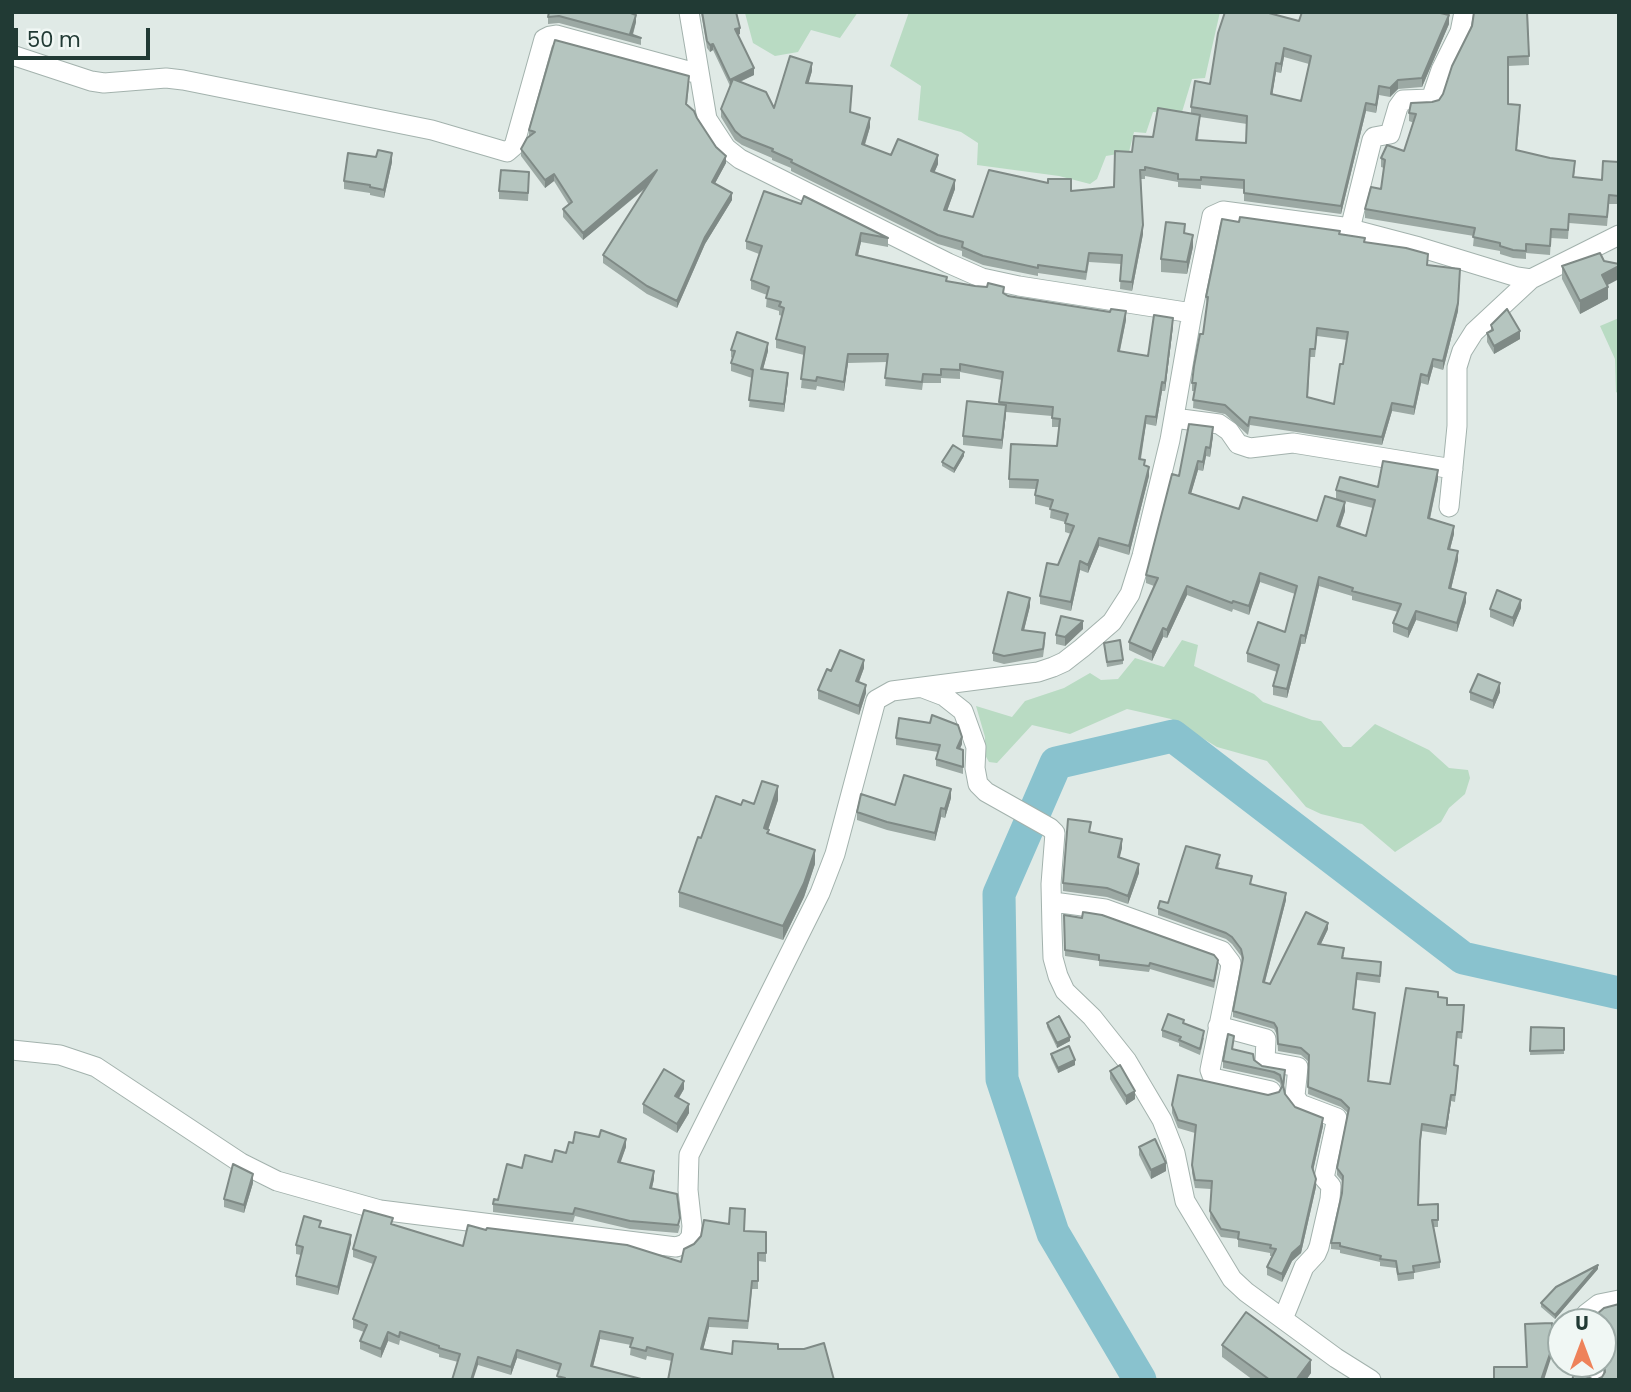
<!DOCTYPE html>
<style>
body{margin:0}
#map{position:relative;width:1631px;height:1392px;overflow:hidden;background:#e0eae6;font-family:Poppins,sans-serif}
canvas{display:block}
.frame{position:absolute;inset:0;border:14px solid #213a34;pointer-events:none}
.north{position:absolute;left:1547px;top:1308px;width:70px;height:70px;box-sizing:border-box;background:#f0f7f4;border:2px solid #9daba7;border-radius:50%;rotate:0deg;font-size:19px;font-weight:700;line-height:28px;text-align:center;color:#213a34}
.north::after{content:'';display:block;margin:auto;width:24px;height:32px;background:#ee825a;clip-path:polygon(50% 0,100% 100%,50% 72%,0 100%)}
.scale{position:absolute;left:14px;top:28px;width:136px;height:32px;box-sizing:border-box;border:4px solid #213a34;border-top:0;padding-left:9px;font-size:21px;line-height:24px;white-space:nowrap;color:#213a34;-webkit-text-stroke:5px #f0f7f4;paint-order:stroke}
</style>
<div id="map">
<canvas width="1631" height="1392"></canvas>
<div class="frame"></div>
<div class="north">U</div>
<div class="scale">50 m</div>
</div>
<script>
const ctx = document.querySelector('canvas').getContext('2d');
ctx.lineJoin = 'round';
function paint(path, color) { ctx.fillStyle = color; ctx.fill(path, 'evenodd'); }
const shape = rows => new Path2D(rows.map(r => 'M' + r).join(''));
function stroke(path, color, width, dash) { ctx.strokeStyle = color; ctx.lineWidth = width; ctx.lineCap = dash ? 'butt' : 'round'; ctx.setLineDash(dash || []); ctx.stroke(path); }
paint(shape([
 [858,12,840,38,811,30,798,52,775,56,753,43,745,13],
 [909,12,1220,12,1205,78,1192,79,1182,112,1153,112,1146,133,1134,132,1129,152,1106,156,1097,179,1090,184,1059,176,977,165,978,143,961,132,918,120,921,86,890,66],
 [1619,318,1619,394,1616,392,1615,359,1600,326],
 [1182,640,1198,645,1194,666,1254,694,1263,702,1312,720,1321,721,1343,747,1351,747,1375,724,1429,750,1449,768,1468,770,1470,778,1465,794,1449,808,1441,822,1395,852,1362,824,1321,814,1306,807,1267,761,1217,747,1171,719,1127,709,1070,734,1032,725,997,763,989,762,985,755,985,737,976,706,1012,717,1025,701,1064,688,1090,673,1101,680,1118,679,1135,658,1164,667]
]), '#b9dbc3');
stroke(shape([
 [1140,1380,1053,1233,1002,1079,999,894,1056,763,1173,736,1463,958,1619,993]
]), '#89c2ce', 33);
const minor = shape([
 [689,12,707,119,726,148,740,159,948,263,982,278,1019,286,1192,313],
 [12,55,91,81,104,83,166,78,183,80,432,130,507,152,514,146,544,39,550,36,556,35,699,74],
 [1350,229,1372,140,1374,137,1390,134,1398,107,1403,100,1431,99,1441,70,1460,32,1464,12],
 [1174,418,1219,424,1229,431,1238,444,1250,448,1293,443,1453,469],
 [1449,507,1457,426,1457,367,1462,351,1474,332,1531,279],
 [923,688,944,696,963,711,976,747,975,768,978,784,986,792,1050,828,1055,833,1051,884,1052,929,1053,958,1058,976,1065,991,1092,1017,1127,1061,1162,1120,1175,1153,1185,1201,1232,1279,1246,1292,1336,1358,1371,1380],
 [1053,902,1105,909,1222,951,1231,963,1230,971,1210,1070,1213,1078,1271,1091],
 [1218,1026,1266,1039,1265,1061,1298,1067,1295,1096,1300,1104,1337,1118,1324,1178,1331,1186,1330,1199,1319,1247,1316,1254,1304,1267,1283,1319],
 [12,1050,60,1055,96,1067,241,1163,277,1181,380,1210,676,1247,685,1244,691,1237,692,1226,688,1190,689,1155,820,893,835,854,876,700,892,691,1038,672,1053,667,1064,662,1082,648,1112,622,1130,594,1142,556,1170,440,1192,313,1212,216,1223,211,1343,227,1419,247,1517,277,1531,279,1619,235],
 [1585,1320,1586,1314,1599,1304,1619,1300],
 [1593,1366,1594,1375]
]);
stroke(minor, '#a3b2ad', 21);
stroke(minor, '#fff', 19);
paint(shape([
 [701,12,736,12,740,34,738,35,754,75,740,82,774,108,812,71,808,83,852,95,850,112,870,127,865,145,891,155,938,164,934,173,955,189,947,211,973,217,1071,191,1114,187,1132,152,1153,137,1191,114,1191,107,1210,84,1299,21,1449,24,1422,87,1398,89,1390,97,1379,95,1376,113,1366,111,1341,214,1244,201,1244,189,1201,185,1201,189,1178,187,1178,182,1145,176,1145,179,1141,179,1143,234,1132,291,1120,289,1121,264,1089,262,1086,280,1038,273,1038,276,983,265,962,256,962,251,938,244,791,171,791,168,772,160,772,158,742,145,735,140,721,117,721,109,730,86,713,50,710,52,707,48],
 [1284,57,1309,64,1301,101,1272,95,1276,72,1281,73],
 [1200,117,1247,124,1246,143,1198,140],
 [1528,12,1529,65,1508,66,1508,104,1520,114,1517,150,1575,170,1574,177,1602,180,1619,162,1619,204,1609,204,1607,226,1569,223,1568,239,1551,238,1550,255,1526,253,1526,259,1513,258,1500,254,1500,251,1473,246,1474,236,1365,218,1365,209,1381,189,1384,168,1381,167,1381,158,1404,151,1414,123,1409,121,1409,113,1439,100,1443,94,1472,26],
 [630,13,636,22,633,35,641,38,641,45,559,23,548,24,548,17],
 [689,84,687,104,726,163,715,183,732,200,705,244,677,308,647,294,603,263,603,255,647,187,583,240,563,217,563,209,569,205,554,181,545,188,521,156,521,149,529,137,529,130],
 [392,162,384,198,370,195,370,193,344,189,344,181],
 [529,180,528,201,499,199,499,191],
 [764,191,888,238,888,247,861,242,858,255,947,281,1008,296,1126,320,1120,351,1148,356,1173,326,1165,391,1162,391,1156,426,1146,424,1141,459,1149,476,1129,555,1099,546,1088,573,1080,570,1071,611,1040,604,1040,596,1058,565,1071,534,1065,532,1065,522,1050,518,1051,508,1035,504,1035,495,1036,489,1009,488,1009,479,1057,446,1059,427,1052,427,1052,416,1006,412,1002,449,963,445,963,436,999,405,1002,380,960,372,960,379,941,378,941,383,923,383,922,390,885,386,887,362,848,363,844,391,817,386,816,390,801,388,804,355,776,348,776,339,782,316,779,315,779,311,766,307,767,295,751,289,751,280,759,254,746,249,746,241],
 [1239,222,1340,234,1365,242,1460,277,1458,311,1443,370,1433,367,1428,385,1421,383,1414,415,1392,411,1382,445,1250,425,1248,435,1225,414,1193,408,1194,391,1192,391,1192,383,1203,334,1207,305,1206,297],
 [1317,336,1347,340,1343,364,1334,404,1308,397,1310,357,1315,357],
 [1185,233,1193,247,1187,274,1161,272,1161,259],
 [1562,266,1607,285,1608,299,1580,314,1562,279],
 [1491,325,1520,339,1494,354,1487,342,1487,333,1491,331],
 [731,350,768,351,763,369,788,380,784,412,749,407,752,378,731,371,731,363,732,358,731,357],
 [1213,436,1210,457,1206,456,1203,471,1198,470,1191,493,1239,509,1317,521,1345,511,1340,527,1366,536,1373,508,1336,499,1336,490,1378,487,1438,479,1430,519,1454,534,1450,549,1458,560,1451,589,1466,602,1457,632,1416,620,1408,638,1393,632,1393,623,1398,612,1352,600,1352,596,1319,586,1305,644,1301,644,1287,698,1273,695,1273,686,1277,672,1247,662,1247,653,1285,632,1295,594,1260,582,1249,615,1233,609,1232,612,1187,595,1167,638,1163,637,1152,661,1129,650,1129,642,1154,586,1146,583,1146,575,1179,476],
 [964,456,954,473,942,466,942,462],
 [1030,606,1024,630,1045,642,1043,657,1004,664,993,661,993,653],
 [1521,608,1513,627,1490,617,1490,609],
 [1083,629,1065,646,1056,644,1056,635],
 [1104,643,1123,660,1123,664,1107,667],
 [864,668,859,682,866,693,859,715,818,699,818,690,831,671],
 [1470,692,1500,692,1493,709,1470,700],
 [896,738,962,744,960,749,963,750,963,774,936,766,936,759,938,752,896,745],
 [951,798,945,818,941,817,935,841,887,830,857,820,857,812,895,805],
 [778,800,768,830,769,833,815,864,804,897,783,940,679,907,679,892,701,838,741,805],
 [1091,832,1122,848,1119,857,1139,873,1128,904,1107,897,1063,891,1063,883],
 [1220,862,1218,868,1286,900,1265,982,1270,984,1328,929,1321,944,1344,955,1343,958,1381,969,1380,983,1357,980,1354,1010,1375,1019,1369,1081,1390,1084,1438,997,1447,1005,1464,1012,1462,1039,1457,1038,1454,1065,1458,1072,1455,1102,1451,1101,1446,1135,1422,1131,1420,1147,1419,1205,1438,1204,1438,1227,1433,1227,1440,1262,1440,1268,1414,1273,1414,1279,1398,1281,1396,1268,1380,1266,1380,1262,1340,1253,1340,1250,1331,1249,1331,1243,1342,1193,1343,1182,1337,1175,1337,1168,1348,1113,1341,1107,1308,1094,1309,1062,1301,1055,1278,1051,1277,1035,1274,1029,1233,1017,1233,1011,1242,962,1241,956,1232,944,1226,939,1158,915,1158,908,1168,903],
 [1064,915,1218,966,1214,988,1150,969,1149,972,1099,966,1099,961,1065,956],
 [1047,1023,1070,1041,1057,1048,1047,1027],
 [1184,1023,1204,1038,1200,1055,1179,1046,1179,1043,1162,1037,1162,1030],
 [1531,1027,1564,1028,1564,1054,1530,1055],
 [1233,1049,1254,1060,1262,1066,1285,1077,1284,1088,1285,1094,1295,1107,1323,1126,1313,1171,1316,1187,1301,1253,1292,1261,1282,1282,1267,1275,1267,1267,1272,1256,1270,1256,1270,1253,1238,1247,1238,1239,1221,1237,1210,1219,1211,1189,1195,1188,1192,1173,1192,1165,1195,1133,1178,1128,1172,1113,1172,1105,1268,1095,1279,1092,1281,1088,1280,1083,1274,1079,1223,1068,1223,1061],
 [1051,1054,1075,1065,1058,1073,1051,1058],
 [1110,1071,1135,1099,1126,1105,1110,1079],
 [684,1089,679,1098,689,1113,677,1133,643,1113,643,1104],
 [626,1147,620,1162,654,1179,652,1188,680,1226,678,1233,630,1229,575,1216,573,1222,493,1212,493,1204,498,1200,522,1168],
 [1139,1147,1166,1171,1151,1179,1139,1155],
 [253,1183,244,1213,224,1207,224,1199],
 [393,1225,463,1246,486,1230,681,1262,744,1231,766,1232,766,1262,758,1261,758,1289,752,1289,748,1329,709,1327,703,1350,732,1354,778,1349,834,1380,672,1361,647,1356,646,1360,630,1355,631,1345,600,1339,593,1367,645,1380,557,1380,559,1371,517,1358,511,1375,478,1365,458,1362,439,1357,439,1354,400,1340,399,1345,388,1341,381,1358,360,1349,360,1341,364,1332,353,1328,353,1319,373,1264,353,1257,353,1249],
 [321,1228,351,1243,338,1295,296,1285,296,1276,301,1255,296,1254,296,1245],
 [1598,1269,1555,1319,1541,1307,1541,1303],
 [1222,1345,1311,1373,1306,1380,1253,1380,1222,1357]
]), '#9ca9a4');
paint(shape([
 [636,15,636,22,632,36,630,34],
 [1449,15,1449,24,1422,87,1422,78],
 [740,28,740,34,735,36,735,29],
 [713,44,713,50,710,52,710,45],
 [1284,48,1284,57,1281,73,1281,64],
 [812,63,812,71,806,92,806,83],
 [1276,63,1276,72,1271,103,1271,94],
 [754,68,754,75,730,86,730,80],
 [1398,80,1398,89,1390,97,1390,88],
 [1379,86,1379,95,1376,113,1376,105],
 [1366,103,1366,111,1341,214,1341,206],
 [870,118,870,127,862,153,862,144],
 [392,153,392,162,384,198,384,190],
 [938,155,938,164,931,180,931,171],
 [726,156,726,163,712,189,712,182],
 [657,170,657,178,583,240,583,233],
 [554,174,554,181,545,188,545,180],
 [955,180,955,189,944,219,944,210],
 [732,193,732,200,705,244,677,308,677,301,705,237],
 [1143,225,1143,234,1132,291,1132,282],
 [861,233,861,242,856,263,856,255],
 [1193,235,1193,247,1187,274,1187,262],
 [1619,266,1619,279,1602,288,1602,275],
 [1460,269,1458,311,1443,370,1443,361],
 [1608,287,1608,299,1580,314,1580,301],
 [1126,311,1126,320,1118,359,1118,351],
 [1173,318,1173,326,1165,391,1165,383],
 [1520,331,1520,339,1494,354,1494,346],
 [768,343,768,351,761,377,761,369],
 [848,354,848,363,844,391,844,382],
 [1433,359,1433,367,1428,385,1428,376],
 [788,373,788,380,784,412,784,404],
 [1421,374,1421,383,1414,415,1414,407],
 [1162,382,1162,391,1156,426,1156,417],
 [1392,403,1392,411,1382,445,1382,437],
 [1006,405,1006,414,1002,449,1002,440],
 [1146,416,1146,424,1139,468,1139,459],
 [1213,427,1213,436,1210,457,1210,448],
 [1206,447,1206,456,1203,471,1203,462],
 [964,452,964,456,954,473,954,469],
 [1198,461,1198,470,1189,501,1189,493],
 [1149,467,1149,476,1129,555,1129,546],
 [1438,470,1438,479,1428,527,1428,518],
 [1345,502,1345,511,1337,535,1337,526],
 [1454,526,1454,534,1448,557,1448,549],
 [1099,538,1099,546,1088,573,1088,565],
 [1458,551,1458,560,1449,597,1449,588],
 [1080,561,1080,570,1071,611,1071,602],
 [1260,573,1260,582,1249,615,1249,606],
 [1319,577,1319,586,1305,644,1305,636],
 [1187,586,1187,595,1167,638,1167,630],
 [1466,593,1466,602,1457,632,1457,623],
 [1030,598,1030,606,1022,638,1022,630],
 [1521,600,1521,608,1513,627,1513,618],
 [1416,611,1416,620,1408,638,1408,629],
 [1083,621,1083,629,1065,646,1065,637],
 [1163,628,1163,637,1152,661,1152,652],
 [1301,635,1301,644,1287,698,1287,689],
 [864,660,864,668,856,689,856,681],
 [1500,683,1500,692,1493,709,1493,701],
 [866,685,866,693,859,715,859,706],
 [962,737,962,744,957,755,957,748],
 [778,786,778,800,764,842,764,828],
 [951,789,951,798,945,818,945,809],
 [941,808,941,817,935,841,935,833],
 [1122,839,1122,848,1118,865,1118,857],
 [815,850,815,864,804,897,783,940,783,926],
 [1139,864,1139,873,1128,904,1128,896],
 [1286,893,1286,900,1263,989,1263,982],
 [1328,923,1328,929,1318,950,1318,944],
 [1070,1037,1070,1041,1057,1048,1057,1043],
 [1075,1060,1075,1065,1058,1073,1058,1068],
 [684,1081,684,1089,675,1104,675,1096],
 [1135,1091,1135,1099,1126,1105,1126,1096],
 [1451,1095,1451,1101,1446,1135,1446,1128],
 [689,1104,689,1113,677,1133,677,1124],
 [1323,1118,1323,1126,1312,1175,1312,1167],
 [626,1139,626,1147,618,1170,618,1162],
 [1166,1163,1166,1171,1151,1179,1151,1170],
 [654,1171,654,1179,650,1196,650,1188],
 [253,1174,253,1183,244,1213,244,1205],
 [1316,1179,1316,1187,1301,1253,1292,1261,1282,1282,1282,1274],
 [351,1235,351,1243,338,1295,338,1287],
 [1598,1265,1598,1269,1555,1319,1555,1315],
 [709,1318,709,1327,701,1358,701,1349],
 [600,1331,600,1339,591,1374,591,1366],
 [388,1332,388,1341,381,1358,381,1349],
 [1553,1345,1553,1352,1544,1380,1541,1380],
 [517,1350,517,1358,511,1375,511,1367],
 [478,1357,478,1365,473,1380,471,1380],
 [1311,1360,1311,1373,1306,1380,1296,1380]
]), '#7f8a86');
const building = shape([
 [549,12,628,12,636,15,630,34,641,38,559,16,548,17,549,12],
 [702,12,736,12,740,28,735,29,754,68,730,80,713,44,710,45,707,41,702,12],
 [1225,12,1265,12,1299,21,1302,12,1436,12,1449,15,1422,78,1398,80,1390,88,1379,86,1376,105,1366,103,1341,206,1244,193,1244,180,1201,177,1201,180,1178,179,1178,174,1145,167,1145,170,1140,170,1143,225,1132,282,1120,281,1122,255,1089,253,1086,272,1038,265,1038,268,983,256,962,247,963,242,938,235,791,162,792,160,772,151,773,149,742,137,735,131,721,109,733,79,766,92,774,108,790,56,812,63,806,83,852,86,850,112,870,118,862,144,891,155,898,139,938,155,931,171,955,180,944,210,973,217,989,170,1048,183,1048,179,1071,179,1071,191,1114,187,1115,151,1132,152,1134,136,1153,137,1158,108,1200,115,1196,140,1246,143,1247,116,1191,107,1195,81,1210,84,1218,33,1225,12],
 [1284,48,1311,56,1301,101,1271,94,1276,63,1281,64,1284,48],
 [1474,12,1527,12,1529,56,1508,57,1508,104,1520,105,1516,150,1550,158,1575,161,1573,177,1602,180,1603,161,1619,162,1619,196,1609,195,1607,217,1569,214,1568,230,1551,229,1550,246,1526,244,1526,251,1513,250,1500,246,1500,243,1473,237,1475,228,1365,209,1371,187,1381,189,1385,160,1381,158,1387,145,1404,151,1416,114,1409,113,1411,103,1432,102,1439,100,1443,94,1452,66,1472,26,1474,12],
 [555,40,689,76,686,104,694,111,697,118,716,147,726,156,712,182,732,193,705,237,677,301,647,286,603,255,657,170,583,233,563,209,572,202,554,174,545,180,521,149,527,138,535,132,529,130,555,40],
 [378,150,392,153,384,190,370,187,370,185,344,181,348,153,376,157,378,150],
 [501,170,529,172,528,193,499,191,501,170],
 [764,191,801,204,804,196,888,238,861,233,856,255,947,277,946,281,975,286,987,287,988,283,1004,287,1003,293,1008,296,1110,312,1111,309,1126,311,1118,351,1148,356,1154,315,1173,318,1165,383,1162,382,1156,417,1146,416,1139,459,1145,460,1144,465,1149,467,1129,546,1099,538,1088,565,1080,561,1071,602,1040,596,1047,563,1058,565,1074,526,1065,523,1068,514,1050,509,1053,500,1035,495,1038,480,1009,479,1011,444,1057,446,1060,419,1052,418,1053,407,999,402,1003,372,960,364,960,370,941,369,941,375,923,374,922,382,885,378,888,354,848,354,844,382,817,377,816,381,801,379,805,347,776,339,784,308,779,306,781,302,766,298,769,287,751,280,762,246,746,241,764,191],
 [1240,217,1340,231,1339,234,1365,238,1364,242,1406,248,1428,254,1427,265,1460,269,1458,303,1443,361,1433,359,1428,376,1421,374,1414,407,1392,403,1382,437,1250,417,1248,426,1225,405,1193,400,1196,383,1192,383,1194,366,1200,334,1203,334,1208,297,1206,297,1222,219,1239,222,1240,217],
 [1317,328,1348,332,1343,364,1340,364,1334,404,1307,397,1310,349,1315,349,1317,328],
 [1166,222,1185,224,1184,233,1193,235,1187,262,1161,259,1166,222],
 [1600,253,1604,261,1619,264,1619,266,1602,275,1608,287,1580,301,1562,266,1600,253],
 [1507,309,1520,331,1494,346,1487,333,1493,330,1491,325,1507,309],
 [737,332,768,343,761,369,788,373,784,404,749,400,753,370,731,363,735,351,731,350,737,332],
 [967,401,1006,405,1002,440,963,436,967,401],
 [1189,424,1213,427,1210,448,1206,447,1203,462,1198,461,1189,493,1239,509,1243,497,1317,521,1325,496,1345,502,1337,526,1366,536,1375,500,1336,490,1340,477,1378,487,1383,461,1438,470,1428,518,1454,526,1448,549,1458,551,1449,588,1466,593,1457,623,1416,611,1408,629,1393,623,1401,604,1352,591,1353,588,1319,577,1305,636,1301,635,1287,689,1273,686,1279,665,1247,653,1258,622,1285,632,1297,586,1260,573,1249,606,1233,601,1232,603,1187,586,1167,630,1163,628,1152,652,1129,642,1158,578,1146,575,1172,474,1179,476,1189,424],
 [953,445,964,452,954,469,942,462,953,445],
 [1497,590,1521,600,1513,618,1490,609,1497,590],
 [1008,592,1030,598,1022,630,1045,633,1043,649,1004,656,993,653,1008,592],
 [1061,616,1083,621,1065,637,1056,635,1061,616],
 [1120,640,1123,660,1107,662,1104,643,1120,640],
 [840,650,864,660,856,681,866,685,859,706,818,690,827,669,831,671,840,650],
 [1478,674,1500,683,1493,701,1470,692,1478,674],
 [932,715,958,725,962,737,957,748,963,750,963,767,936,759,940,745,896,738,899,718,930,723,932,715],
 [904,775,951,789,945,809,941,808,935,833,887,822,857,812,861,794,895,805,904,775],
 [762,781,778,786,764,828,769,830,767,833,815,850,804,883,783,926,679,892,698,837,701,838,716,796,741,805,743,800,754,804,762,781],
 [1068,819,1091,822,1089,832,1122,839,1118,857,1139,864,1128,896,1107,888,1063,883,1068,819],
 [1186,846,1220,855,1216,868,1252,876,1250,884,1286,893,1263,982,1270,984,1306,912,1328,923,1318,944,1344,948,1342,958,1381,962,1380,976,1357,973,1353,1009,1375,1013,1368,1081,1390,1084,1406,988,1438,992,1438,997,1447,998,1447,1005,1464,1005,1462,1032,1457,1032,1454,1065,1458,1066,1455,1095,1451,1095,1446,1128,1422,1124,1420,1141,1418,1205,1438,1204,1438,1220,1432,1220,1440,1262,1413,1266,1414,1272,1398,1274,1396,1261,1380,1259,1381,1256,1340,1246,1340,1243,1331,1243,1342,1193,1343,1176,1337,1168,1349,1108,1341,1100,1308,1087,1309,1055,1301,1048,1278,1044,1277,1028,1274,1023,1233,1011,1243,958,1241,949,1232,937,1226,933,1158,908,1160,901,1168,903,1186,846],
 [1083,912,1102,915,1214,955,1218,960,1214,981,1150,963,1149,966,1099,960,1099,955,1065,950,1064,915,1082,918,1083,912],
 [1168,1014,1184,1020,1183,1023,1204,1031,1200,1049,1179,1040,1181,1037,1162,1030,1168,1014],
 [1059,1016,1070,1037,1057,1043,1047,1023,1059,1016],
 [1531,1027,1564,1028,1564,1050,1530,1051,1531,1027],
 [1228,1034,1234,1036,1232,1049,1253,1054,1254,1060,1262,1066,1285,1070,1283,1086,1280,1075,1274,1072,1223,1061,1228,1034],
 [1069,1046,1075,1060,1058,1068,1051,1054,1069,1046],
 [1120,1065,1135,1091,1126,1096,1110,1071,1120,1065],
 [664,1069,684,1081,675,1096,689,1104,677,1124,643,1104,664,1069],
 [1178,1075,1268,1095,1279,1092,1283,1085,1285,1094,1295,1107,1323,1118,1312,1167,1316,1179,1301,1245,1292,1253,1282,1274,1267,1267,1276,1249,1270,1248,1271,1245,1238,1239,1239,1232,1221,1229,1210,1211,1212,1181,1195,1180,1192,1165,1196,1125,1178,1120,1172,1105,1178,1075],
 [601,1130,626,1139,618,1162,654,1171,650,1188,677,1194,680,1218,678,1225,630,1221,575,1208,573,1214,493,1204,494,1199,498,1200,507,1164,522,1168,525,1155,552,1162,555,1150,566,1153,569,1142,573,1143,575,1132,599,1137,601,1130],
 [1155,1139,1166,1163,1151,1170,1139,1147,1155,1139],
 [233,1164,253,1174,244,1205,224,1199,233,1164],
 [730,1208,745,1209,744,1231,766,1232,766,1253,758,1253,758,1281,752,1281,748,1321,709,1318,701,1349,732,1354,733,1341,778,1344,778,1349,804,1349,824,1343,834,1380,668,1380,673,1354,647,1347,646,1351,630,1347,633,1338,600,1331,591,1366,645,1380,565,1380,565,1378,557,1376,561,1364,517,1350,511,1367,478,1357,471,1380,452,1380,460,1354,439,1348,439,1346,400,1332,399,1337,388,1332,381,1349,360,1341,367,1325,353,1319,376,1257,353,1249,364,1210,393,1218,391,1224,463,1246,468,1225,486,1230,487,1228,627,1245,681,1262,684,1249,694,1244,701,1236,704,1220,729,1224,730,1208],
 [304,1216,321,1221,319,1227,351,1235,338,1287,296,1276,303,1247,296,1245,304,1216],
 [1598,1265,1555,1315,1541,1303,1556,1287,1598,1265],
 [1619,1304,1619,1380,1596,1380,1602,1377,1605,1372,1603,1352,1603,1322,1592,1322,1594,1321,1597,1314,1604,1308,1619,1304],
 [1246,1312,1311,1360,1296,1380,1270,1380,1222,1345,1246,1312],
 [1552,1323,1553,1345,1541,1380,1494,1380,1494,1367,1527,1367,1525,1324,1552,1323],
 [1575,1371,1594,1380,1572,1380,1575,1371]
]);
paint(building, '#b5c5bf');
stroke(building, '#7f8a86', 2);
</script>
